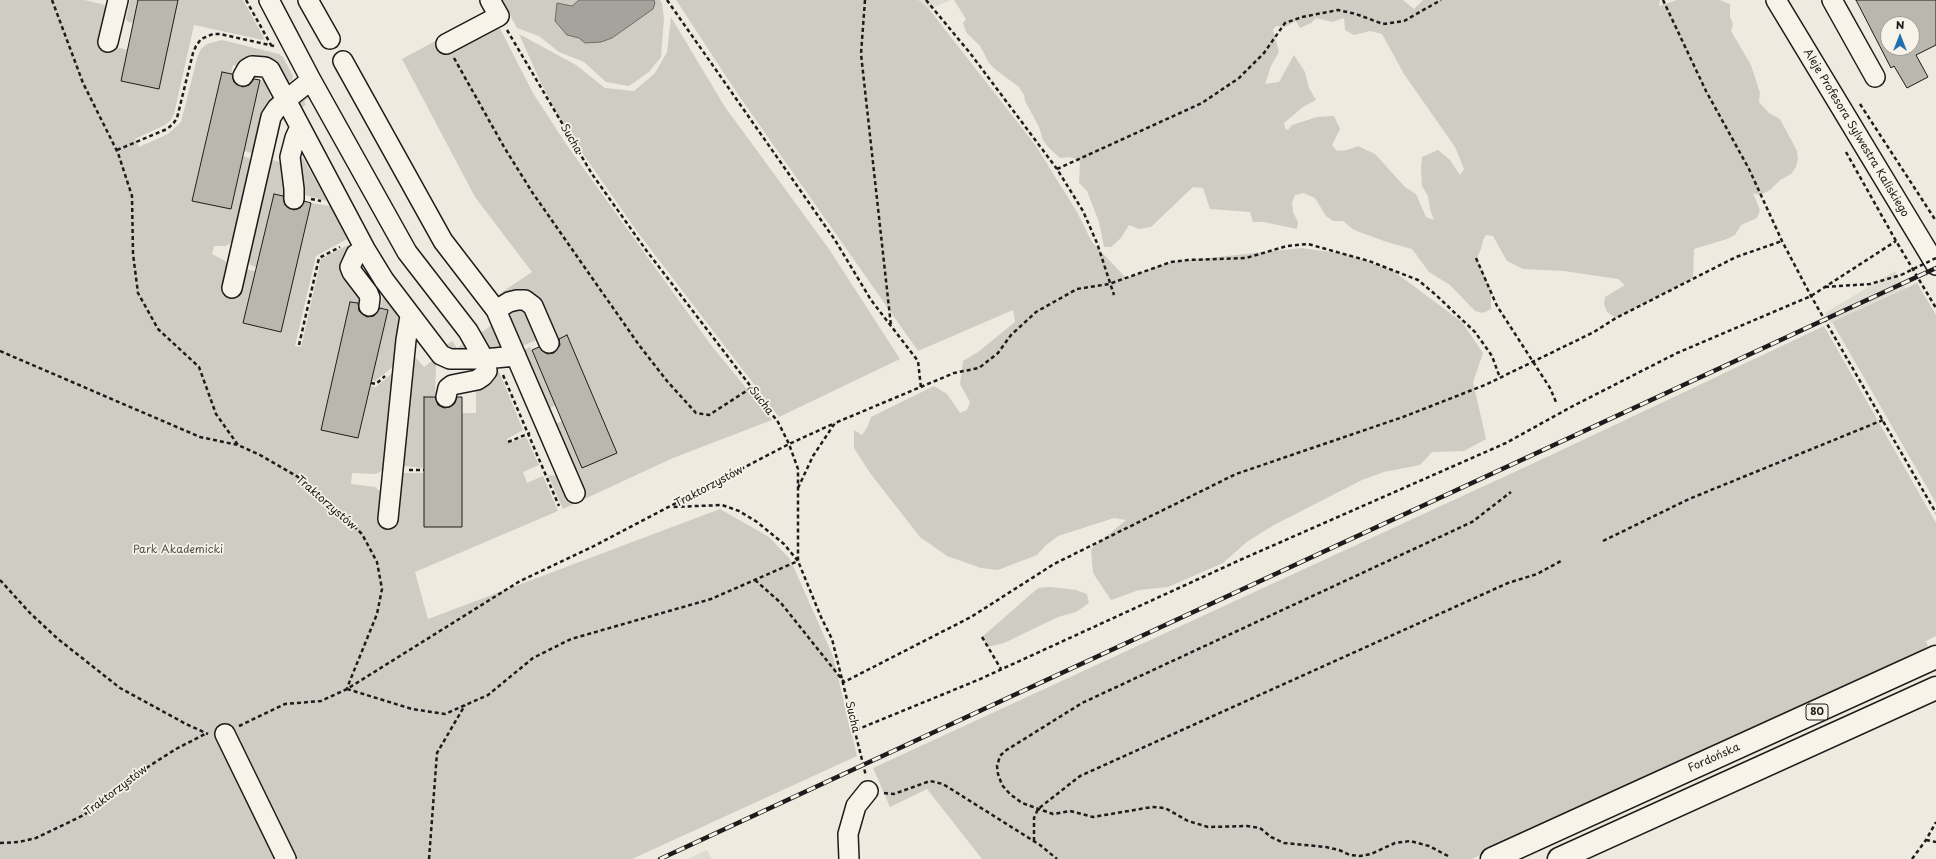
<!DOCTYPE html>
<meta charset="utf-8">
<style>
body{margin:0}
#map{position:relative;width:1936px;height:859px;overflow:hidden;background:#eeeae0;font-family:"Playpen Sans",sans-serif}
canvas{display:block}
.north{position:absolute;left:1880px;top:16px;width:40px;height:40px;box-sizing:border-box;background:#f7f3e8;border:1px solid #9f9d96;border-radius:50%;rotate:0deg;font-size:11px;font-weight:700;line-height:16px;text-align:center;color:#1c1c1c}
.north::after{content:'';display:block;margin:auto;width:14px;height:18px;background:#1f6fb2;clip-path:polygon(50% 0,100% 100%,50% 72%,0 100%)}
</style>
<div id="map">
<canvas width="1936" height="859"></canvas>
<div class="north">N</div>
</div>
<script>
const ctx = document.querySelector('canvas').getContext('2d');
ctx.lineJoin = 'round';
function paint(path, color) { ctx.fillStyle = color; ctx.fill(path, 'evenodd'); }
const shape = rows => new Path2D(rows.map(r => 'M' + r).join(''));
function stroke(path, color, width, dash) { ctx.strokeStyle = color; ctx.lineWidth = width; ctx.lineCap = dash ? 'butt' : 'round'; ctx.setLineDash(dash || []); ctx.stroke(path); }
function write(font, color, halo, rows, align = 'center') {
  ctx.font = font + ' "Playpen Sans",sans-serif'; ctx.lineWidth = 3.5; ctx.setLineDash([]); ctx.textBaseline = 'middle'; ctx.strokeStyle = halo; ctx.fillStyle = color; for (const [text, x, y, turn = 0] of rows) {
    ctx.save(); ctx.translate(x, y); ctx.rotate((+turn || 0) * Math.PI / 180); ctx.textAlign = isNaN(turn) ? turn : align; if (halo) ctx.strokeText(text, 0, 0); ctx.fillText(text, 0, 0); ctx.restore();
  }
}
paint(shape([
 [918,0,951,0,929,9],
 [1895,271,1905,288,1830,323,1825,313],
 [707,850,712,859,687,859]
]), '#dedbd1');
paint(shape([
 [0,0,84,0,102,4,108,8,116,47,128,50,121,81,159,89,178,0,243,0,264,38,263,40,194,25,174,114,171,120,165,125,135,139,139,147,168,134,181,122,197,58,201,49,207,44,222,40,279,54,283,57,293,76,292,80,286,84,267,59,261,57,249,57,239,67,233,65,231,74,222,72,192,200,231,209,243,156,251,159,257,157,237,238,226,246,214,246,212,254,225,261,230,270,226,294,238,297,244,269,255,271,243,323,281,331,311,203,330,206,347,239,316,256,295,346,301,347,321,259,348,245,351,245,354,250,364,305,350,302,321,430,358,438,370,386,376,387,398,368,385,469,376,474,352,473,351,484,375,487,380,491,383,496,397,473,424,473,424,527,462,527,462,413,476,413,476,389,494,369,498,369,523,430,507,439,508,443,526,437,539,465,523,472,527,483,543,476,558,511,415,572,428,619,720,509,769,537,790,559,833,656,857,756,632,859,0,859],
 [130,0,138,0,134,23,128,22,126,19],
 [495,0,660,0,662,3,664,18,661,57,649,72,629,86,606,82,584,62,559,52,539,36,517,28,509,13,507,10,502,13],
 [676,0,918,0,929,9,1036,146,1077,212,1092,242,1126,278,1171,262,1302,248,1345,254,1392,270,1462,322,1483,353,1473,382,1486,439,1464,451,1432,452,1420,465,1384,472,1362,480,1274,525,1248,541,1223,563,1168,587,1139,590,1111,600,1093,573,1091,549,1126,520,1114,518,1058,536,1045,546,1037,555,998,570,981,568,947,556,920,537,870,473,854,448,854,430,862,435,868,426,871,417,934,386,947,394,960,413,967,410,970,402,960,384,963,361,978,352,1015,322,1013,310,918,351,737,93],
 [954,0,1403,0,1414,9,1423,0,1660,0,1659,6,1677,0,1720,0,1730,4,1730,17,1733,24,1731,31,1751,65,1760,93,1759,102,1769,113,1780,119,1797,151,1798,158,1796,167,1791,174,1780,180,1770,190,1760,195,1753,193,1760,210,1757,218,1741,225,1735,235,1727,239,1694,249,1693,278,1616,318,1607,312,1604,304,1605,297,1625,285,1618,279,1564,271,1523,269,1507,261,1493,236,1486,235,1483,240,1481,249,1477,258,1491,291,1491,309,1483,313,1475,311,1450,285,1429,272,1412,249,1387,242,1354,230,1343,221,1333,221,1326,216,1315,198,1303,193,1295,195,1292,203,1293,212,1298,222,1297,229,1264,222,1253,222,1250,212,1210,209,1203,188,1193,187,1151,227,1139,229,1129,225,1121,238,1111,247,1104,247,1099,222,1087,191,1079,183,1080,162,1076,159,1069,157,1060,158,1049,148,1043,140,1039,127,1025,101,1024,95,1019,87,996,70,989,63,980,46,966,32,963,23,966,19],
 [1316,18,1332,22,1344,18,1345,30,1354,35,1370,31,1382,34,1404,74,1455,147,1464,169,1460,175,1450,160,1438,150,1422,157,1421,169,1422,186,1428,196,1430,209,1434,220,1426,217,1416,194,1405,187,1375,154,1358,146,1347,150,1337,151,1332,145,1340,129,1334,116,1317,117,1292,125,1288,130,1285,128,1284,123,1303,107,1316,100,1309,88,1305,72,1294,55,1279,82,1265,84,1271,66,1279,52,1273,30,1276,26,1285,27,1296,21,1300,28,1311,23],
 [491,11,533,93,566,144,711,345,772,420,673,458,563,509,548,475,558,476,553,425,562,421,582,468,617,453,567,336,556,340,540,305,492,299,532,272,475,197,402,59],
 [671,17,725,107,829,249,900,359,779,417,636,230,565,128,541,83,519,34,576,65,605,88,634,91,655,73,667,52],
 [260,80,265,81,272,101,259,151,252,153,244,151],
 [305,93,314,95,304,101,306,105,296,111,296,104],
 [299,154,303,158,327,201,301,194],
 [272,160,283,163,286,197,274,194,256,267,250,265,249,261],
 [1917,283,1936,315,1936,503,1832,322],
 [383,296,402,321,398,363,375,381,371,381,380,308],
 [525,307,541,338,520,347,506,312],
 [496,322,502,345,500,349,489,351,478,335],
 [1824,326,1936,523,1936,636,1926,641,1928,646,1903,664,1472,859,982,859,927,789,890,807,873,768,1549,456],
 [452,341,457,348,466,342,468,346,463,352,450,352,444,347],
 [530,347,556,405,546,410,521,351],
 [415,357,424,367,432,361,436,364,435,397,424,468,403,466],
 [1050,587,1076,590,1087,594,1089,603,1076,612,1058,617,1004,643,988,647,982,637,1038,588]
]), '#cfccc3');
const water = shape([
 [579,0,654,0,655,3,653,9,612,38,601,42,585,43,579,38,567,35,555,21,557,3,572,6,579,0]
]);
paint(water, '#a6a39d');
stroke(water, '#6f6d69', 1);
const building = shape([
 [138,0,178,0,159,89,121,81,138,0],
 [1856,0,1936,0,1936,45,1916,55,1928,77,1907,88,1894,66,1891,68,1856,0],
 [1888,24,1912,24,1912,49,1888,48,1888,24],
 [222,72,232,74,234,82,243,87,249,85,254,79,260,80,231,209,192,201,222,72],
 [274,194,283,196,285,205,294,210,300,208,304,201,311,203,281,332,243,323,274,194],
 [350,302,358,303,359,311,367,317,374,316,380,308,388,310,358,438,321,430,350,302],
 [567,335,617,453,582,468,532,350,539,347,547,354,554,353,560,345,559,339,567,335],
 [424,397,435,397,438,405,444,408,450,407,454,404,457,397,462,397,462,527,424,527,424,397]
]);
paint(building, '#bab7af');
stroke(building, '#1c1c1c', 1);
const minor = shape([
 [269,0,311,80,286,100,365,249,384,280,441,355,450,359,484,359,516,356],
 [308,0,330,39],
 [1776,0,1936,265],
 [1832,0,1875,77],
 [108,42,118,0],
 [446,44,499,16,490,0],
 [343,61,443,241,496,310],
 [311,80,407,252,468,331,484,359,487,371,483,376,477,380,452,385,448,388,446,397],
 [294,199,294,189,290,157,295,138,300,127],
 [365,249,356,254,350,267,352,272,368,293,370,298,369,306],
 [232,288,271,117,277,108,286,100,270,70,265,67,252,66,247,69,243,76],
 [549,343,533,306,525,300,517,300,509,302,496,310,575,493],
 [388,519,406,340,410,316],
 [225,734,286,859],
 [849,859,848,834,856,806,868,791]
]);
const major = shape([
 [1492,859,1936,657],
 [1559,859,1936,688]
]);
stroke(minor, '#1c1c1c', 22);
stroke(major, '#1c1c1c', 25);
stroke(shape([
 [52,0,83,83,118,153,132,196,133,254,138,293,158,329,199,367,216,414,238,445],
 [246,0,271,45],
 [667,0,835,240,871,300,918,361,921,388],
 [865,0,861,54,891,326],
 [926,0,970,53,1057,169,1083,211,1097,243,1114,295],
 [1663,0,1706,91,1749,169,1782,241,1811,296,1936,513],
 [507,30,592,174,646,250,778,422,789,444,798,469,798,561,821,617,832,639,866,776],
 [454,58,504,147,532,192,639,345,667,381,696,413,709,415,751,388],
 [1860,104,1936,221],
 [117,150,167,129,173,124,177,118,193,53,196,46,201,39,213,34,220,34,274,46],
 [1846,152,1896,241,1936,308],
 [1057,169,1202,103,1239,78,1264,53,1285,23,1302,17,1338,10,1356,14,1383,24,1404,21,1441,0],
 [311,199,321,201],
 [1476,258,1497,306,1550,388,1556,402],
 [1825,287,1870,284,1901,275],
 [299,345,319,258,340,247],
 [0,351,200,437,238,445,260,455,298,477,337,510,362,534,377,562,382,589,377,614,347,688],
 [503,375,559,506],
 [371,383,376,384,385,376],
 [508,442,530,433],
 [409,470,424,470],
 [798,488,813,456,835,423,954,373,979,368,998,353,1011,335,1036,312,1077,289,1109,284,1171,262,1188,260,1246,258,1287,246,1308,244,1369,261,1418,280,1436,295,1475,332,1492,356,1500,378],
 [1603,541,1689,499,1883,420],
 [0,580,30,613,58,639,120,688,186,724,208,734],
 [755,580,781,603,844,682,971,617,1054,564,1236,474,1403,417,1485,385,1594,332,1616,318,1736,257,1782,241],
 [982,637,1001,669],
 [347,689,412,709,445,714,488,695,533,658,571,639,711,599,798,561,784,544,757,522,739,511,722,505,673,507],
 [239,726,285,704,321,701,347,689,520,581,592,547,789,444,835,423],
 [856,730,978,680,1240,560,1506,443,1571,407,1677,353,1811,296,1896,241],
 [884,793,894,794,930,781,943,784,1040,845,1057,859],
 [1926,840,1936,842],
 [1034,841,1034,818,1038,809,1080,776,1508,583,1537,574,1561,561],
 [0,843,19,842,36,838,84,815,116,789,143,770,176,749,205,734],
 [1448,856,1429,846,1410,841,1395,843,1371,854,1360,856,1350,855,1339,850,1326,847,1284,843,1271,837,1260,828,1247,826,1208,827,1188,821,1165,808,1152,807,1093,817,1070,811,1053,814,1022,803,1010,794,1002,785,998,774,997,766,1000,756,1005,751,1082,703,1472,522,1511,492],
 [429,859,437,753,465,705],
 [1912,859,1926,840,1936,822]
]), '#1c1c1c', 2.5, [4, 3]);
stroke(minor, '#f7f3e8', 19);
stroke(major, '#f7f3e8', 22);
const rail = shape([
 [660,859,1936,268]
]);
stroke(rail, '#1c1c1c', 4.5);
stroke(rail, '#f7f3e8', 3, [9]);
stroke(shape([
 [1901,275,1936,258]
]), '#1c1c1c', 2.5, [4, 3]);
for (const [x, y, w] of [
 [1817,712,22]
]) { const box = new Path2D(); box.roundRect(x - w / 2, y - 8, w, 16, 3); ctx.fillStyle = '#f7f3e8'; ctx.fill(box); stroke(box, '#1c1c1c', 1); }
write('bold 10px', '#1c1c1c', null, [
 ["80",1817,712]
]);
write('11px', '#1c1c1c', '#f7f3e8', [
 ["Aleje Profesora Sylwestra Kaliskiego",1856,133,59],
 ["Sucha",571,139,60],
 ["Sucha",761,401,52],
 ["Traktorzystów",709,487,-28],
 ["Traktorzystów",326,503,41],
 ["Sucha",852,717,77],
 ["Fordońska",1714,758,-24],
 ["Traktorzystów",116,791,-37]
]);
write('11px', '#52514e', '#f7f3e8', [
 ["Park Akademicki",178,550]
]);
</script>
